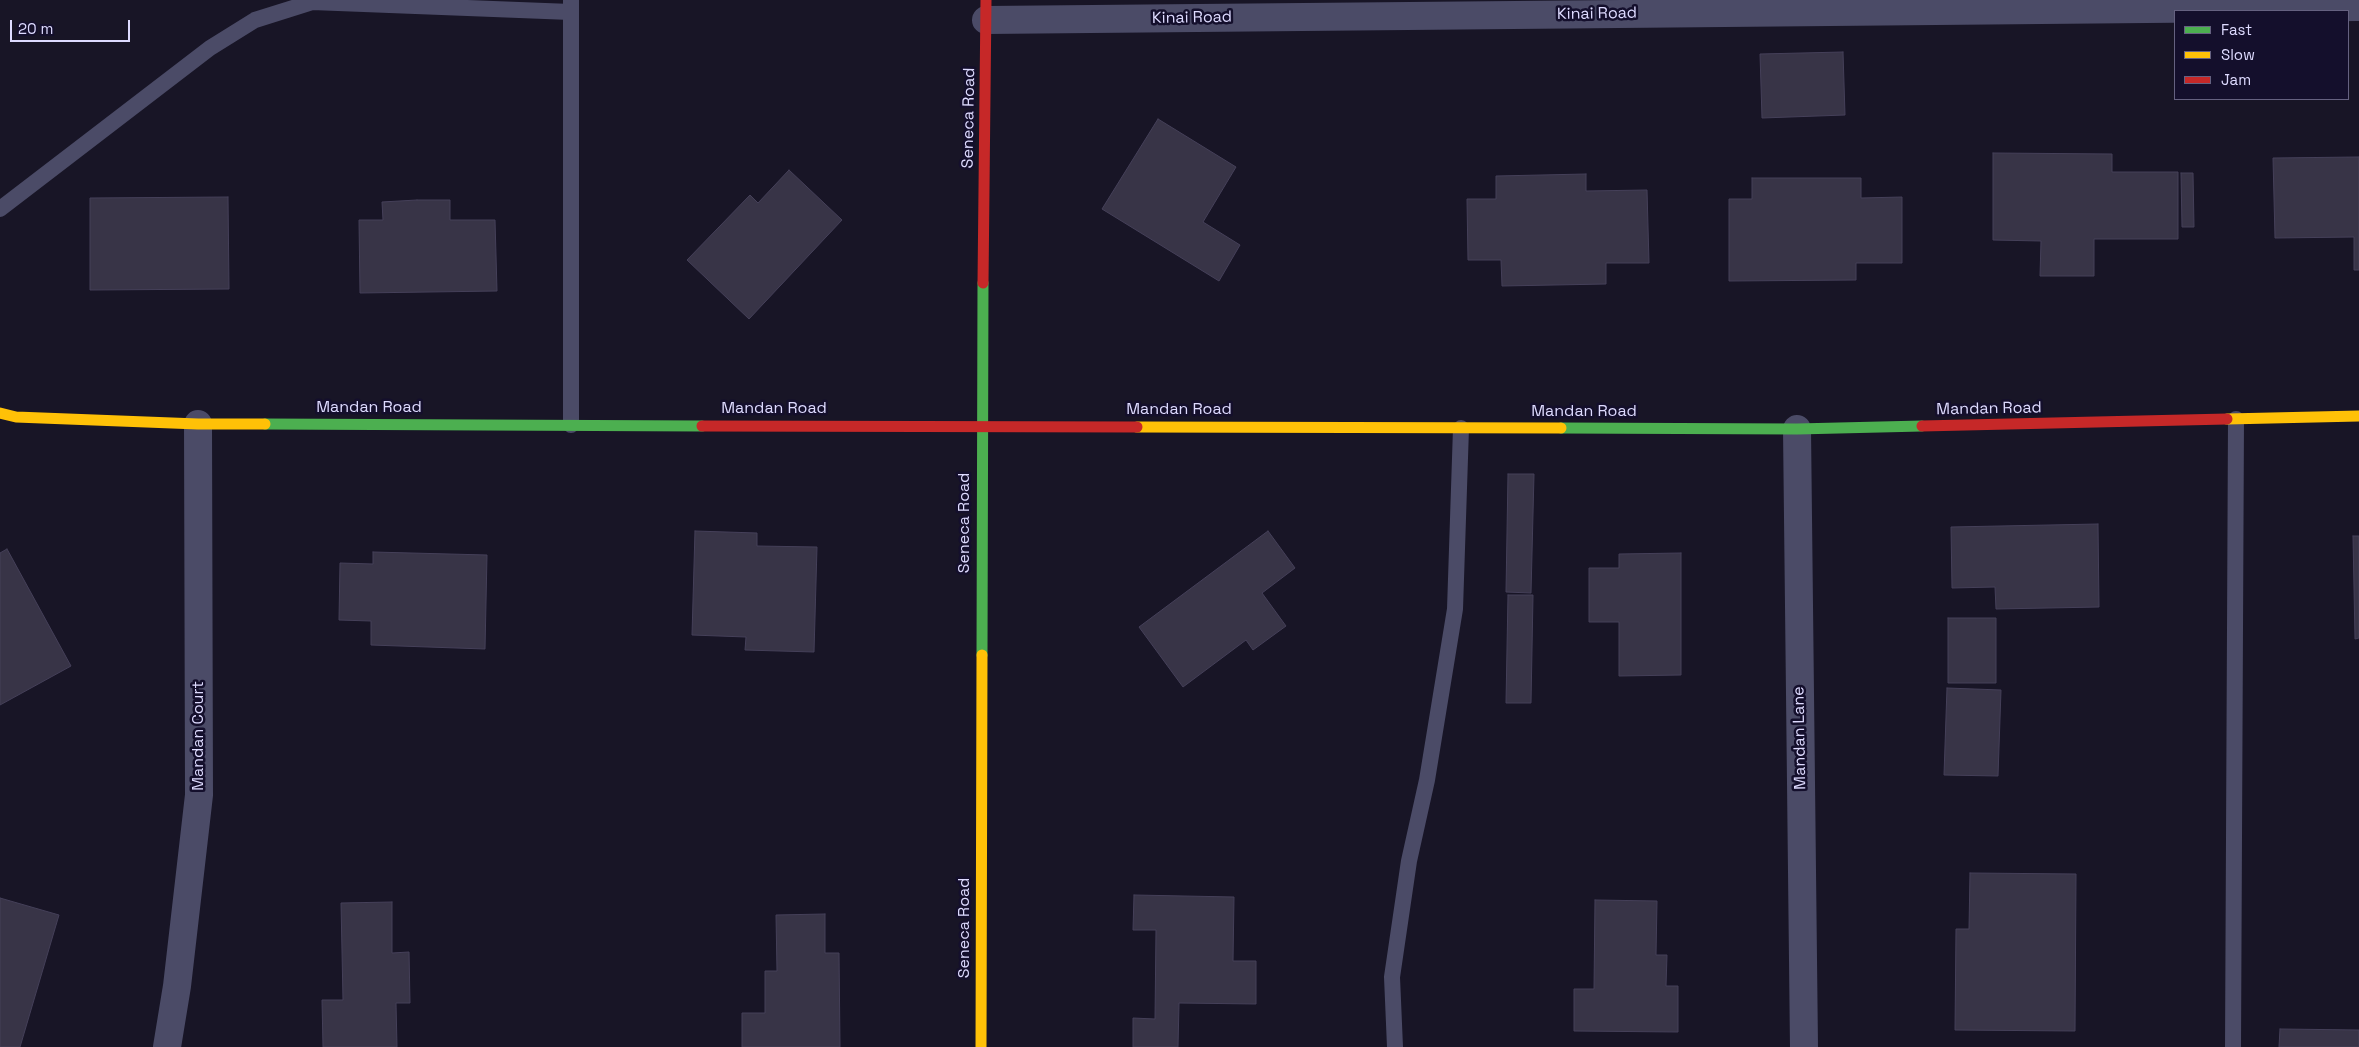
<!DOCTYPE html>
<style>
body{margin:0}
#map{position:relative;width:2359px;height:1047px;overflow:hidden;background:#181526;font-family:"Space Grotesk",sans-serif}
canvas{display:block}
.legend{position:absolute;left:2174px;top:10px;width:175px;height:90px;box-sizing:border-box;background:#140f2c;border:1px solid #656180;margin:0;padding:6px 9px;list-style:none;font-size:15px;color:#dedbff}
.legend li{display:flex;align-items:center;gap:10px;height:25px}
.legend b{width:25px;border:1px solid #656180}
.scale{position:absolute;left:10px;top:20px;width:120px;height:22px;box-sizing:border-box;border:2px solid #dedbff;border-top:0;padding-left:6px;font-size:15px;line-height:18px;white-space:nowrap;color:#dedbff;-webkit-text-stroke:4px #140f2c;paint-order:stroke}
</style>
<div id="map">
<canvas width="2359" height="1047"></canvas>
<ul class="legend">
<li><b style="height:6px;background:#4caf50"></b>Fast</li>
<li><b style="height:6px;background:#ffc107"></b>Slow</li>
<li><b style="height:6px;background:#c62828"></b>Jam</li>
</ul>
<div class="scale">20 m</div>
</div>
<script>
const ctx = document.querySelector('canvas').getContext('2d');
ctx.lineJoin = 'round';
function paint(path, color) { ctx.fillStyle = color; ctx.fill(path, 'evenodd'); }
const shape = rows => new Path2D(rows.map(r => 'M' + r).join(''));
function stroke(path, color, width, dash) { ctx.strokeStyle = color; ctx.lineWidth = width; ctx.lineCap = dash ? 'butt' : 'round'; ctx.setLineDash(dash || []); ctx.stroke(path); }
function write(font, color, halo, rows, align = 'center') {
  ctx.font = font + ' "Space Grotesk",sans-serif'; ctx.lineWidth = 5; ctx.setLineDash([]); ctx.textBaseline = 'middle'; ctx.strokeStyle = halo; ctx.fillStyle = color; for (const [text, x, y, turn = 0] of rows) {
    ctx.save(); ctx.translate(x, y); ctx.rotate((+turn || 0) * Math.PI / 180); ctx.textAlign = isNaN(turn) ? turn : align; if (halo) ctx.strokeText(text, 0, 0); ctx.fillText(text, 0, 0); ctx.restore();
  }
}
const building = shape([
 [1843,52,1845,115,1762,118,1760,54,1843,52],
 [1158,119,1236,167,1203,222,1240,245,1219,281,1102,209,1158,119],
 [1993,153,2112,154,2112,172,2178,172,2178,239,2094,239,2094,276,2040,276,2041,241,1993,240,1993,153],
 [2359,157,2359,270,2354,270,2354,237,2275,238,2273,158,2359,157],
 [789,170,842,220,749,319,687,260,750,195,758,203,789,170],
 [2181,173,2193,173,2194,227,2182,227,2181,173],
 [1586,174,1586,191,1647,190,1649,263,1606,263,1606,284,1502,286,1501,260,1468,260,1467,199,1496,199,1496,176,1586,174],
 [1752,178,1861,178,1861,198,1902,197,1902,263,1856,263,1856,280,1729,281,1729,199,1752,199,1752,178],
 [228,197,229,289,90,290,90,198,228,197],
 [417,200,450,200,450,220,495,220,497,291,360,293,359,220,383,220,382,202,417,200],
 [1508,474,1534,474,1531,593,1506,592,1508,474],
 [2098,524,2099,607,1996,609,1995,587,1952,588,1951,527,2098,524],
 [695,531,757,533,757,546,817,547,814,652,745,650,746,637,692,635,695,531],
 [1268,531,1295,568,1262,593,1286,626,1253,650,1246,640,1183,687,1139,627,1268,531],
 [2353,536,2359,536,2359,638,2355,639,2353,536],
 [7,549,71,666,0,705,0,553,7,549],
 [373,552,487,555,485,649,371,645,371,621,339,620,340,563,373,564,373,552],
 [1681,553,1681,675,1619,676,1619,622,1589,622,1589,568,1619,568,1619,554,1681,553],
 [1508,595,1533,595,1531,703,1506,703,1508,595],
 [1948,618,1996,618,1996,683,1948,683,1948,618],
 [1947,688,2001,690,1998,776,1944,775,1947,688],
 [1970,873,2076,874,2075,1031,1955,1030,1956,929,1969,929,1970,873],
 [1134,895,1234,897,1233,961,1256,961,1256,1004,1179,1003,1178,1047,1133,1047,1133,1018,1155,1019,1156,930,1133,930,1134,895],
 [0,898,59,915,20,1047,0,1047,0,898],
 [1595,900,1657,901,1656,955,1667,955,1666,986,1678,986,1678,1032,1574,1031,1574,989,1594,989,1595,900],
 [392,902,392,953,409,952,410,1003,396,1003,397,1047,323,1047,322,1000,343,1000,341,903,392,902],
 [825,914,825,953,839,953,840,1047,742,1047,742,1013,765,1013,765,971,777,971,776,915,825,914],
 [2280,1029,2359,1030,2359,1047,2279,1047,2280,1029]
]);
paint(building, '#383447');
stroke(building, '#454059', 1);
stroke(shape([
 [0,209,210,48,255,20,312,2,571,12],
 [571,425,571,0],
 [1395,1047,1392,977,1409,861,1427,780,1455,609,1461,428],
 [2233,1047,2236,419]
]), '#4b4b67', 16);
stroke(shape([
 [986,20,2359,7],
 [1797,429,1804,1047],
 [167,1047,177,986,199,795,198,424]
]), '#4b4b67', 28);
stroke(shape([
 [265,424,702,426],
 [1561,428,1797,429,1922,426],
 [982,655,983,283]
]), '#4caf50', 11);
stroke(shape([
 [0,413,16,417,198,424,265,424],
 [2227,419,2359,416],
 [1137,427,1561,428],
 [981,1047,982,655]
]), '#ffc107', 11);
stroke(shape([
 [983,283,986,0],
 [702,426,1137,427],
 [1922,426,2227,419]
]), '#c62828', 11);
write('16px', '#dedbff', '#140f2c', [
 ["Kinai Road",1597,14,-1],
 ["Kinai Road",1192,18,-1],
 ["Seneca Road",969,118,-89],
 ["Mandan Road",369,408],
 ["Mandan Road",774,409],
 ["Mandan Road",1989,409,-1],
 ["Mandan Road",1179,410],
 ["Mandan Road",1584,412],
 ["Seneca Road",965,523,-90],
 ["Mandan Court",199,736,-90],
 ["Mandan Lane",1800,738,-91],
 ["Seneca Road",965,928,-90]
]);
</script>
